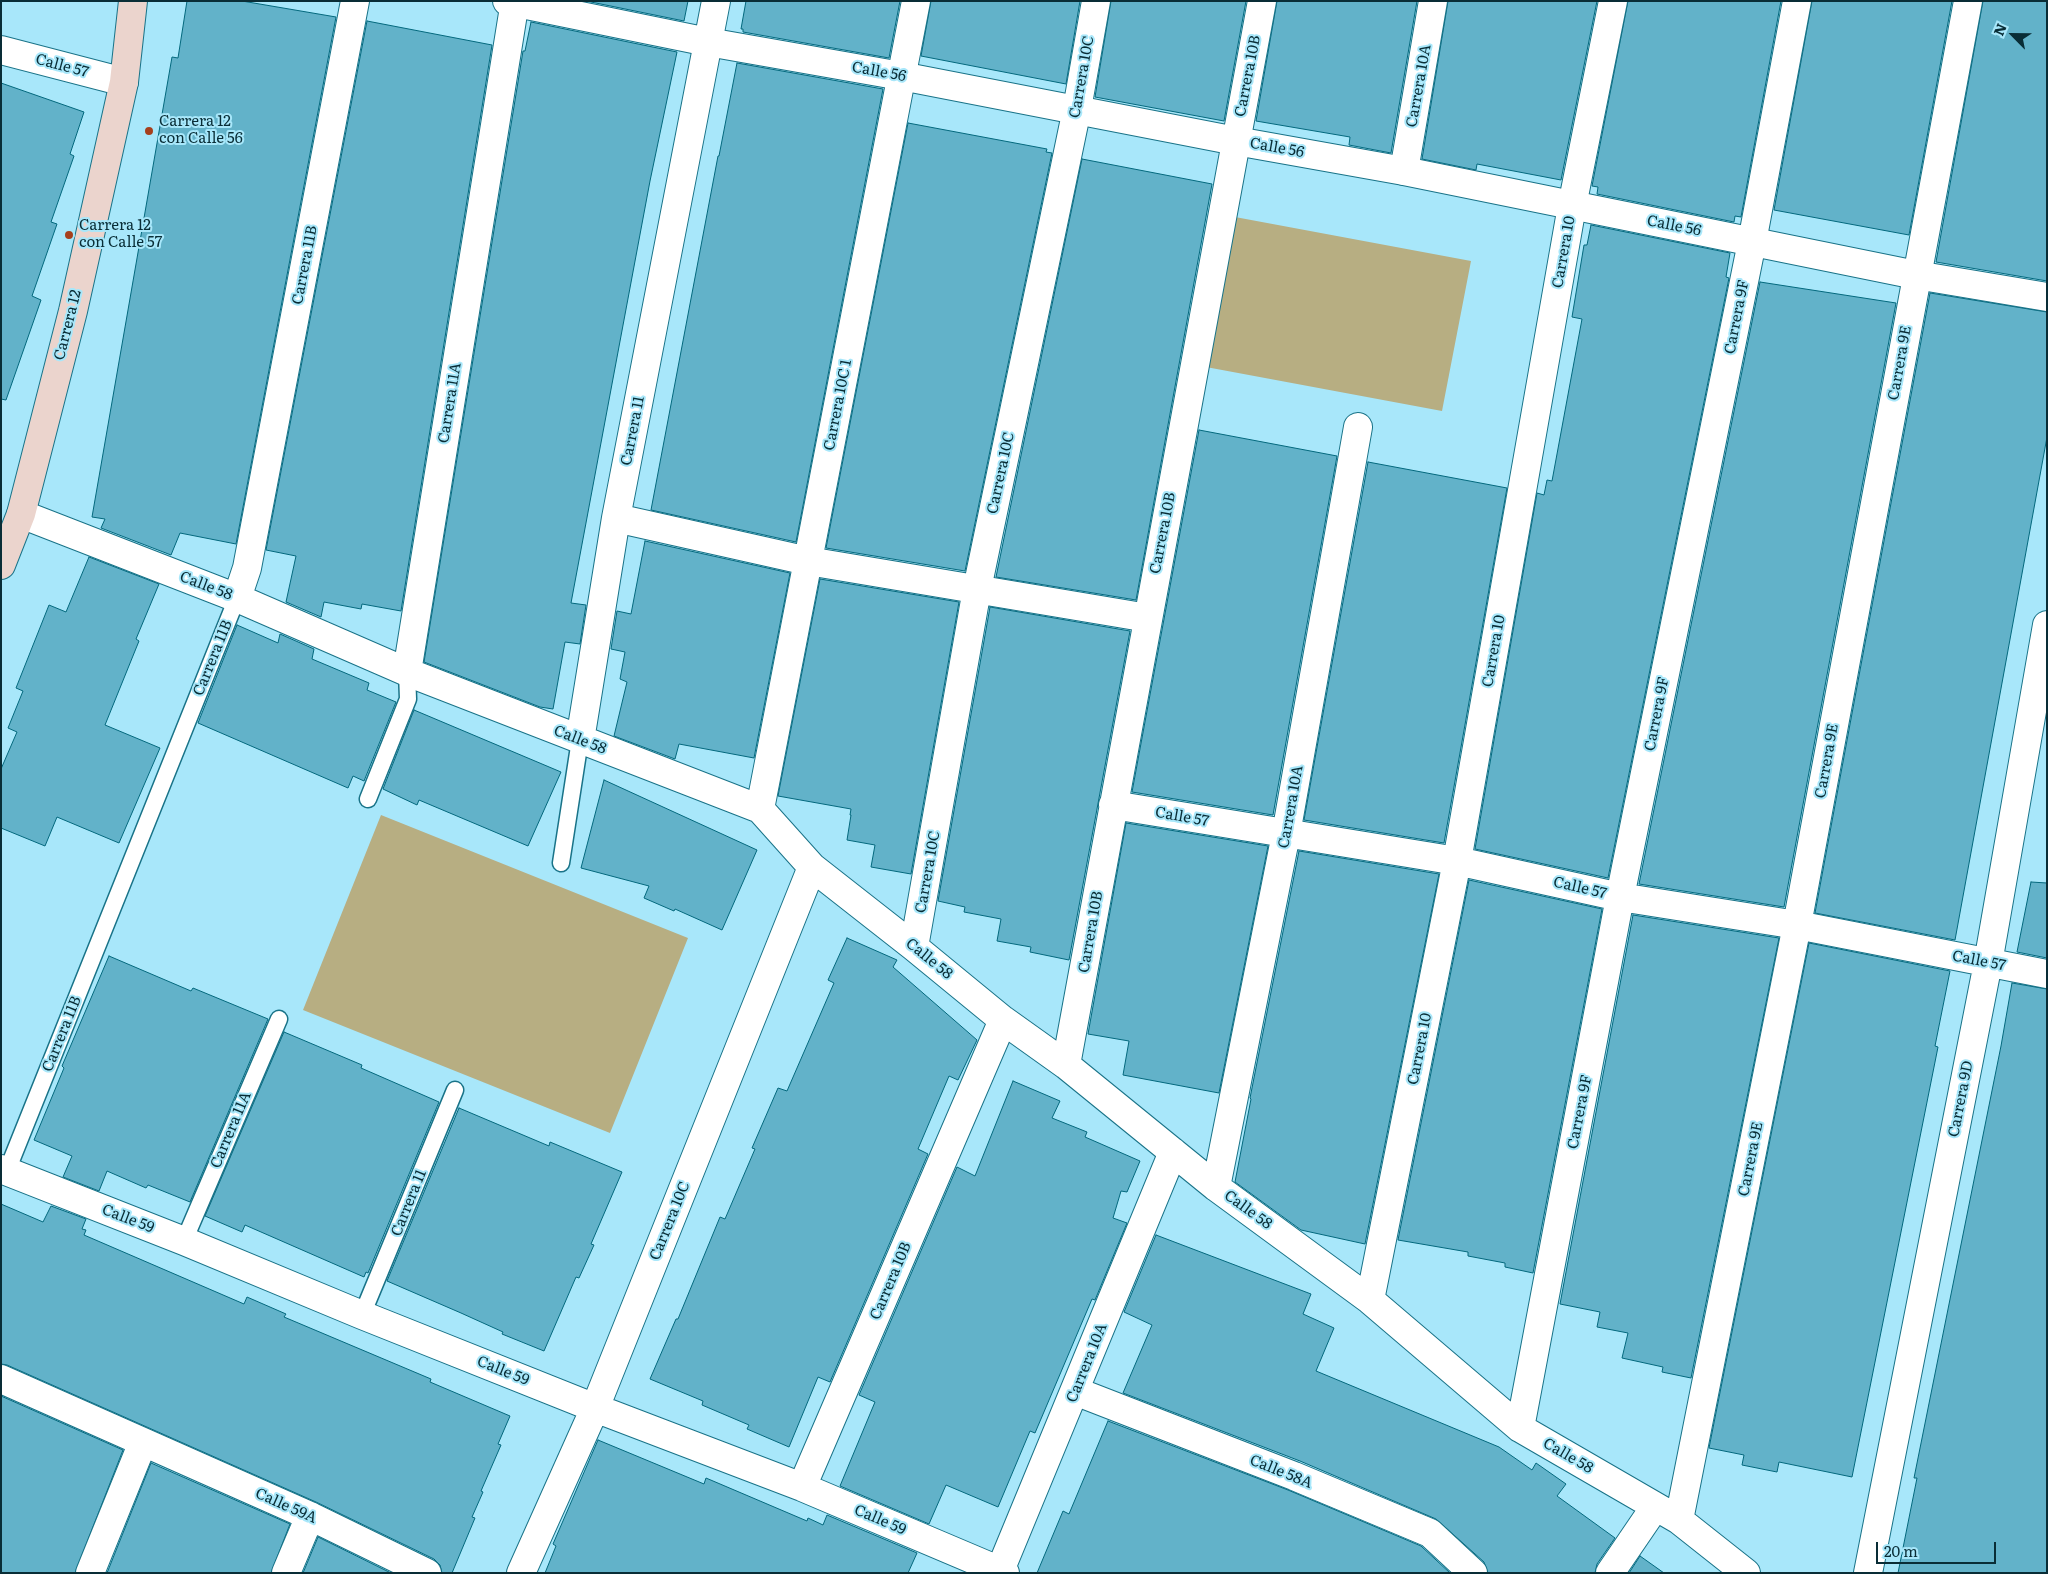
<!DOCTYPE html>
<style>
body{margin:0}
#map{position:relative;width:2048px;height:1574px;overflow:hidden;background:#a8e7fa;font-family:Literata,serif}
canvas{display:block}
.frame{position:absolute;inset:0;border:2px solid #092d36;pointer-events:none}
.north{position:absolute;left:1988px;top:10px;width:50px;height:50px;-webkit-text-stroke:4px #a8e7fa;paint-order:stroke;rotate:293deg;font-size:14px;font-weight:700;line-height:20px;text-align:center;color:#092d36}
.north::after{content:'';display:block;margin:auto;width:18px;height:22px;background:#092d36;clip-path:polygon(50% 0,100% 100%,50% 72%,0 100%)}
.scale{position:absolute;left:1876px;top:1542px;width:120px;height:22px;box-sizing:border-box;border:2px solid #092d36;border-top:0;padding-left:6px;font-size:15px;line-height:18px;white-space:nowrap;color:#092d36;-webkit-text-stroke:4px #a8e7fa;paint-order:stroke}
</style>
<div id="map">
<canvas width="2048" height="1574"></canvas>
<div class="frame"></div>
<div class="north">N</div>
<div class="scale">20 m</div>
</div>
<script>
const ctx = document.querySelector('canvas').getContext('2d');
ctx.lineJoin = 'round';
function paint(path, color) { ctx.fillStyle = color; ctx.fill(path, 'evenodd'); }
const shape = rows => new Path2D(rows.map(r => 'M' + r).join(''));
function stroke(path, color, width, dash) { ctx.strokeStyle = color; ctx.lineWidth = width; ctx.lineCap = dash ? 'butt' : 'round'; ctx.setLineDash(dash || []); ctx.stroke(path); }
function write(font, color, halo, rows, align = 'center') {
  ctx.font = font + ' Literata,serif'; ctx.lineWidth = 4; ctx.setLineDash([]); ctx.textBaseline = 'middle'; ctx.strokeStyle = halo; ctx.fillStyle = color; for (const [text, x, y, turn = 0] of rows) {
    ctx.save(); ctx.translate(x, y); ctx.rotate((+turn || 0) * Math.PI / 180); ctx.textAlign = isNaN(turn) ? turn : align; if (halo) ctx.strokeText(text, 0, 0); ctx.fillText(text, 0, 0); ctx.restore();
  }
}
paint(shape([
 [1235,217,1471,261,1442,411,1206,367],
 [381,815,688,938,610,1133,303,1010]
]), '#b7ae82');
const building = shape([
 [187,1,242,1,336,17,236,544,180,533,171,555,101,528,105,519,92,517,172,57,178,58,187,1],
 [586,1,688,1,684,21,586,1],
 [746,1,900,1,889,58,743,32,743,29,741,29,746,1],
 [931,1,1080,1,1066,84,921,56,931,1],
 [1111,1,1246,1,1224,121,1095,97,1111,1],
 [1277,1,1417,1,1391,153,1349,145,1350,137,1256,121,1277,1],
 [1448,1,1597,1,1561,180,1477,164,1476,170,1422,159,1448,1],
 [1628,1,1781,1,1741,217,1735,216,1734,222,1597,194,1598,187,1592,186,1628,1],
 [1812,1,1952,1,1909,235,1774,210,1812,1],
 [1983,1,2047,1,2047,281,1936,262,1983,1],
 [367,21,492,45,401,611,362,604,361,609,324,602,321,617,286,602,296,556,266,550,367,21],
 [531,22,677,52,650,181,571,603,586,605,580,644,565,642,553,709,540,707,424,662,523,51,525,51,531,22],
 [737,63,883,89,796,542,651,510,718,156,719,156,737,63],
 [1,83,84,112,70,154,74,156,51,222,57,224,32,296,41,300,6,400,1,399,1,83],
 [908,123,1047,149,1046,152,1052,153,965,571,826,548,908,123],
 [1082,159,1212,184,1136,600,996,577,1082,159],
 [1591,225,1730,253,1726,277,1729,278,1608,878,1475,849,1537,493,1544,495,1547,480,1552,481,1582,319,1572,317,1584,245,1587,245,1591,225],
 [1760,282,1896,303,1784,907,1639,884,1760,282],
 [1930,293,2047,312,2047,437,1955,940,1815,913,1930,293],
 [1199,430,1337,456,1273,815,1132,792,1199,430],
 [1368,462,1507,488,1444,843,1304,820,1368,462],
 [645,541,790,573,754,758,679,744,675,759,614,736,627,682,620,679,625,652,611,649,617,611,631,614,645,541],
 [89,557,159,584,136,639,139,641,105,725,160,748,119,843,57,817,45,846,1,828,1,769,17,732,8,728,23,691,16,688,49,605,66,612,89,557],
 [820,579,959,602,911,874,871,867,875,845,847,840,851,815,850,815,851,809,778,796,820,579],
 [990,607,1130,631,1069,960,1030,952,1031,947,997,941,1001,919,964,912,965,907,938,901,990,607],
 [237,625,278,643,280,634,314,649,312,659,369,683,367,690,396,702,364,781,353,776,348,788,198,723,237,625],
 [414,710,561,772,528,846,419,800,417,805,383,789,414,710],
 [604,780,757,850,722,930,675,909,674,911,644,898,649,886,581,868,604,780],
 [1126,823,1268,846,1219,1093,1123,1075,1129,1041,1088,1034,1126,823],
 [1299,851,1439,874,1365,1244,1301,1230,1235,1182,1251,1099,1250,1098,1299,851],
 [1469,880,1602,909,1533,1273,1505,1267,1505,1263,1468,1256,1468,1252,1398,1240,1469,880],
 [2031,882,2047,883,2047,958,2017,952,2031,882],
 [1633,915,1779,938,1691,1378,1662,1372,1663,1367,1622,1358,1628,1333,1597,1327,1600,1312,1560,1304,1633,915],
 [847,938,897,960,893,967,977,1040,958,1080,949,1076,918,1149,928,1154,830,1382,818,1377,789,1447,747,1429,749,1425,702,1405,703,1401,650,1379,676,1319,678,1319,720,1217,725,1219,755,1149,752,1148,778,1088,787,1091,834,983,828,980,847,938],
 [1809,943,1950,971,1935,1046,1938,1047,1852,1477,1779,1462,1777,1472,1742,1465,1744,1455,1709,1448,1809,943],
 [109,956,191,991,193,988,268,1019,190,1202,148,1185,146,1188,107,1171,99,1191,63,1177,72,1156,34,1140,64,1068,62,1066,109,956],
 [2012,983,2047,989,2047,1573,1898,1573,1917,1478,1914,1478,2001,1046,2012,983],
 [284,1032,362,1065,361,1068,439,1102,368,1273,366,1272,364,1277,245,1225,242,1232,205,1216,284,1032],
 [1013,1081,1060,1101,1052,1118,1087,1132,1085,1137,1140,1161,1127,1192,1121,1191,1113,1218,1127,1223,1095,1300,1092,1299,1035,1433,1030,1431,998,1507,946,1485,929,1524,840,1486,875,1402,859,1395,957,1167,975,1176,1013,1081],
 [459,1108,549,1146,550,1142,622,1172,591,1244,594,1245,579,1278,576,1277,544,1351,502,1334,503,1332,461,1313,387,1281,459,1108],
 [1,1204,43,1222,51,1206,86,1219,82,1229,86,1230,84,1235,244,1304,247,1297,286,1314,284,1317,431,1379,430,1382,510,1416,498,1444,501,1445,481,1491,483,1492,472,1517,475,1518,452,1573,442,1573,440,1565,434,1559,316,1502,7,1365,1,1364,1,1204],
 [1156,1235,1311,1294,1303,1314,1334,1328,1316,1371,1499,1447,1532,1470,1536,1463,1566,1484,1557,1496,1615,1538,1597,1564,1595,1573,1488,1573,1484,1562,1436,1519,1300,1461,1123,1393,1152,1325,1124,1312,1156,1235],
 [1,1396,123,1450,75,1573,1,1573,1,1396],
 [1108,1421,1288,1490,1421,1546,1450,1573,1037,1573,1063,1511,1069,1514,1108,1421],
 [598,1440,704,1484,706,1478,807,1521,808,1518,823,1525,827,1515,917,1553,908,1573,545,1573,556,1546,553,1544,598,1440],
 [151,1463,290,1524,271,1573,107,1573,151,1463],
 [318,1537,391,1573,303,1573,318,1537],
 [1640,1556,1664,1573,1629,1573,1640,1556]
]);
paint(building, '#62b2c9');
stroke(building, '#03687d', 1);
const service = shape([
 [368,799,408,699,407,672],
 [561,863,580,740],
 [7,1171,237,598],
 [184,1241,279,1019],
 [362,1315,455,1090]
]);
const minor = shape([
 [1,50,124,82],
 [1404,171,1433,1],
 [21,514,237,598,407,672,760,809,812,867,914,947,1003,1020,1066,1065,1216,1187,1370,1300,1520,1428,1679,1520,1746,1573],
 [616,518,808,561,1148,618],
 [237,598,247,568,355,1],
 [407,672,515,1],
 [580,740,616,518,716,1],
 [1113,805,1457,861,1620,897,1797,925,2047,974],
 [760,809,916,1],
 [914,947,977,589,1077,109,1096,1],
 [1066,1065,1262,1],
 [1,1169,184,1241,362,1315,595,1408,802,1487,1005,1573],
 [1216,1187,1286,834,1358,427],
 [1370,1300,1457,861,1572,206,1613,1],
 [1,1379,310,1516,427,1573],
 [1075,1391,1294,1476,1430,1533,1473,1573],
 [1520,1428,1620,897,1752,242,1797,1],
 [802,1487,1003,1020],
 [1679,1520,1797,925,1968,1],
 [90,1573,143,1442],
 [286,1573,310,1516],
 [521,1573,595,1408,812,867],
 [999,1573,1173,1152],
 [1610,1573,1655,1507],
 [1868,1573,1988,963,2047,625]
]);
const tertiary = shape([
 [507,1,708,42,901,76,1236,141,1404,171,1916,275,2047,297]
]);
const secondary = shape([
 [1,565,21,514,73,311,124,82,133,1]
]);
stroke(service, '#197388', 19);
stroke(minor, '#197388', 30);
stroke(tertiary, '#197388', 30);
stroke(secondary, '#197388', 30);
stroke(service, '#fff', 16);
stroke(minor, '#fff', 28);
stroke(tertiary, '#fff', 28);
stroke(secondary, '#ebd4cd', 28);
for (const [x, y, r, color] of [
 [149,131,5,"#a63f1c"],
 [69,235,5,"#a63f1c"]
]) { const dot = new Path2D(); dot.arc(x, y, r, 0, 2 * Math.PI); ctx.fillStyle = color; ctx.fill(dot); stroke(dot, '#a8e7fa', 2); }
write('15px', '#092d36', '#a8e7fa', [
 ["Calle 57",62,66,15],
 ["Calle 56",879,72,10],
 ["Carrera 10B",1248,76,-79],
 ["Carrera 10C",1082,77,-80],
 ["Carrera 10A",1419,86,-80],
 ["Calle 56",1277,148,10],
 ["Calle 56",1674,226,11],
 ["Carrera 10",1564,252,-80],
 ["Carrera 11B",305,265,-79],
 ["Carrera 9F",1737,317,-79],
 ["Carrera 12",68,325,-76],
 ["Carrera 9E",1900,363,-80],
 ["Carrera 11A",450,403,-81],
 ["Carrera 10C 1",838,405,-79],
 ["Carrera 11",633,431,-79],
 ["Carrera 10C",1001,473,-78],
 ["Carrera 10B",1163,533,-79],
 ["Calle 58",206,586,21],
 ["Carrera 10",1494,651,-80],
 ["Carrera 11B",213,658,-68],
 ["Carrera 9F",1657,714,-79],
 ["Calle 58",580,740,21],
 ["Carrera 9E",1827,761,-80],
 ["Carrera 10A",1291,807,-80],
 ["Calle 57",1182,817,10],
 ["Carrera 10C",928,872,-80],
 ["Calle 57",1580,888,13],
 ["Carrera 10B",1091,932,-80],
 ["Calle 58",929,959,39],
 ["Calle 57",1979,961,11],
 ["Carrera 11B",62,1034,-68],
 ["Carrera 10",1420,1049,-79],
 ["Carrera 9D",1961,1099,-79],
 ["Carrera 9F",1580,1112,-79],
 ["Carrera 11A",231,1130,-67],
 ["Carrera 9E",1751,1159,-79],
 ["Carrera 11",409,1203,-68],
 ["Calle 58",1248,1210,36],
 ["Calle 59",128,1219,21],
 ["Carrera 10C",670,1221,-68],
 ["Carrera 10B",891,1281,-67],
 ["Carrera 10A",1087,1363,-68],
 ["Calle 59",503,1371,22],
 ["Calle 58",1568,1456,30],
 ["Calle 58A",1281,1472,22],
 ["Calle 59A",286,1506,24],
 ["Calle 59",880,1520,23]
]);
write('15px', '#092d36', '#a8e7fa', [
 ["Carrera 12",159,122],
 ["con Calle 56",159,139],
 ["Carrera 12",79,226],
 ["con Calle 57",79,243]
], 'left');
</script>
